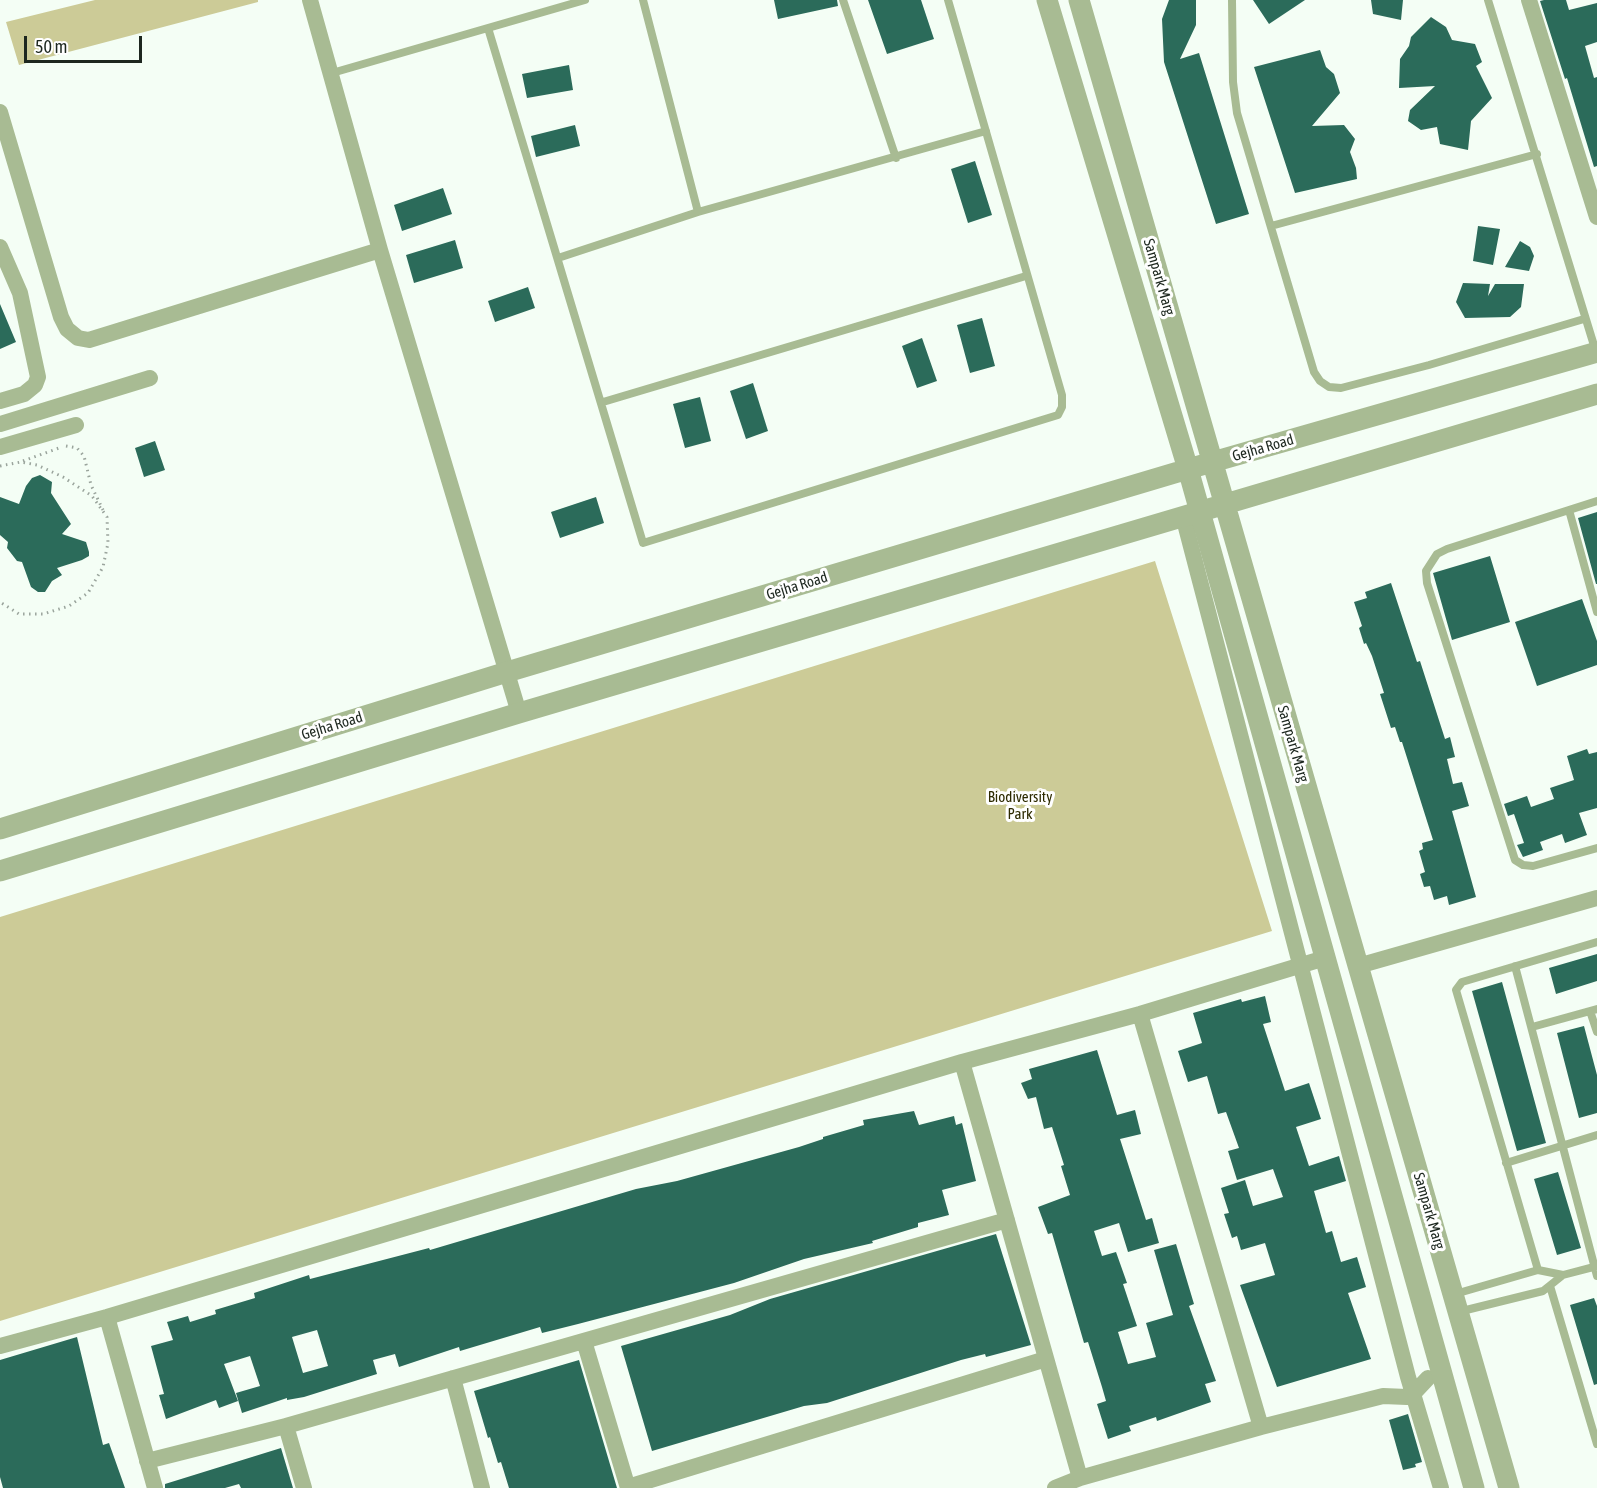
<!DOCTYPE html>
<style>
body{margin:0}
#map{position:relative;width:1597px;height:1488px;overflow:hidden;background:#f4fef5;font-family:"Asap Condensed",sans-serif}
canvas{display:block}
.scale{position:absolute;left:24px;top:36px;width:118px;height:27px;box-sizing:border-box;border:3px solid #1d271f;border-top:0;padding-left:8px;font-size:18px;line-height:21px;white-space:nowrap;color:#1d271f;-webkit-text-stroke:4px #fff;paint-order:stroke}
</style>
<div id="map">
<canvas width="1597" height="1488"></canvas>
<div class="scale">50 m</div>
</div>
<script>
const ctx = document.querySelector('canvas').getContext('2d');
ctx.lineJoin = 'round';
function paint(path, color) { ctx.fillStyle = color; ctx.fill(path, 'evenodd'); }
const shape = rows => new Path2D(rows.map(r => 'M' + r).join(''));
function stroke(path, color, width, dash) { ctx.strokeStyle = color; ctx.lineWidth = width; ctx.lineCap = dash ? 'butt' : 'round'; ctx.setLineDash(dash || []); ctx.stroke(path); }
function write(font, color, halo, rows, align = 'center') {
  ctx.font = font + ' "Asap Condensed",sans-serif'; ctx.lineWidth = 6; ctx.setLineDash([]); ctx.textBaseline = 'middle'; ctx.strokeStyle = halo; ctx.fillStyle = color; for (const [text, x, y, turn = 0] of rows) {
    ctx.save(); ctx.translate(x, y); ctx.rotate((+turn || 0) * Math.PI / 180); ctx.textAlign = isNaN(turn) ? turn : align; if (halo) ctx.strokeText(text, 0, 0); ctx.fillText(text, 0, 0); ctx.restore();
  }
}
paint(shape([
 [95,0,258,0,258,2,19,65,6,22],
 [1155,561,1272,931,0,1321,0,917]
]), '#cccb97');
paint(shape([
 [774,0,837,0,838,6,778,19],
 [868,0,921,0,934,39,887,54],
 [1169,0,1196,0,1196,25,1180,59,1199,53,1249,214,1216,224,1164,62,1162,19],
 [1253,0,1305,0,1269,24],
 [1371,0,1403,0,1401,20,1373,14],
 [1544,0,1566,0,1569,10,1597,3,1597,42,1585,46,1594,78,1597,77,1597,166,1594,167,1567,78,1565,79,1540,1],
 [1431,17,1446,27,1452,40,1475,44,1482,62,1476,66,1492,98,1471,121,1468,150,1440,144,1437,127,1421,130,1408,121,1410,110,1435,86,1399,88,1400,59,1409,46,1411,37],
 [1320,50,1326,67,1334,74,1340,93,1312,126,1344,125,1355,139,1350,152,1356,168,1357,179,1295,193,1254,67],
 [569,65,573,90,527,98,522,74],
 [575,125,580,146,536,157,531,136],
 [975,161,992,215,968,223,951,169],
 [443,188,452,214,402,231,394,205],
 [1478,226,1500,229,1493,265,1473,261],
 [455,240,463,268,414,283,406,255],
 [1520,241,1530,247,1534,256,1529,271,1505,267],
 [1463,283,1490,284,1488,296,1495,284,1524,284,1521,307,1510,317,1465,318,1456,302],
 [528,287,535,308,495,322,488,301],
 [0,304,16,342,0,349],
 [982,318,995,366,970,373,957,325],
 [922,338,937,381,917,388,902,346],
 [753,383,768,431,746,439,730,391],
 [700,397,711,441,685,448,673,404],
 [155,441,165,470,144,477,135,448],
 [40,475,52,482,51,493,71,524,62,534,86,542,89,552,89,556,82,560,57,568,62,575,52,581,45,592,38,592,31,587,22,562,17,561,7,548,8,542,0,535,0,497,19,504,26,486,32,478],
 [596,497,604,523,560,538,551,512],
 [1597,512,1597,584,1596,584,1578,518],
 [1490,556,1510,622,1452,640,1433,573],
 [1391,583,1417,662,1420,661,1445,739,1450,737,1455,757,1447,759,1453,784,1462,782,1469,806,1452,811,1476,897,1449,905,1447,896,1434,900,1430,886,1424,887,1420,874,1425,872,1419,851,1423,849,1422,843,1433,840,1402,742,1400,742,1395,727,1391,728,1380,694,1384,693,1372,656,1366,643,1364,644,1359,628,1362,626,1354,602,1367,598,1365,592],
 [1582,599,1597,641,1597,665,1537,686,1515,622],
 [1587,749,1589,754,1597,752,1597,808,1579,813,1587,835,1565,843,1562,834,1540,842,1543,850,1523,857,1517,845,1524,843,1514,814,1508,816,1504,804,1527,796,1531,807,1554,799,1550,788,1574,780,1567,756],
 [1597,954,1597,981,1556,994,1549,968],
 [1502,982,1546,1143,1517,1151,1472,991],
 [1265,996,1271,1022,1263,1024,1285,1091,1309,1083,1321,1119,1296,1127,1309,1166,1339,1156,1346,1181,1314,1191,1326,1233,1332,1231,1341,1262,1357,1257,1366,1287,1348,1293,1371,1359,1277,1387,1240,1285,1275,1275,1265,1243,1241,1250,1237,1236,1232,1238,1224,1214,1229,1213,1221,1188,1245,1180,1253,1206,1283,1197,1273,1169,1237,1180,1228,1151,1239,1148,1226,1112,1218,1114,1207,1076,1188,1082,1178,1051,1202,1043,1193,1013,1241,999,1242,1002],
 [1584,1026,1597,1075,1597,1113,1579,1118,1557,1033],
 [1097,1050,1117,1115,1135,1110,1141,1134,1120,1139,1146,1220,1152,1218,1159,1243,1128,1252,1119,1223,1094,1231,1102,1256,1116,1252,1127,1283,1123,1284,1137,1326,1118,1332,1128,1364,1156,1357,1146,1323,1173,1315,1154,1250,1176,1244,1194,1304,1189,1306,1216,1381,1205,1384,1211,1402,1157,1421,1156,1417,1129,1426,1131,1431,1108,1439,1097,1404,1106,1401,1102,1387,1088,1342,1084,1343,1052,1233,1048,1234,1038,1207,1070,1195,1061,1166,1064,1165,1052,1127,1044,1129,1036,1097,1028,1099,1021,1083,1032,1079,1029,1069],
 [914,1111,919,1125,954,1116,956,1125,962,1123,976,1181,942,1190,949,1215,918,1223,918,1227,872,1241,873,1243,804,1259,734,1283,578,1324,542,1333,540,1327,460,1351,459,1347,399,1367,395,1354,373,1360,377,1374,304,1397,287,1400,287,1398,242,1413,236,1393,260,1386,250,1356,224,1364,238,1401,219,1408,216,1400,166,1419,159,1395,164,1394,151,1346,173,1340,167,1322,188,1316,190,1322,216,1314,215,1310,255,1298,254,1293,309,1275,310,1279,429,1248,430,1250,636,1189,677,1181,799,1147,823,1139,823,1137,864,1125,863,1120],
 [317,1330,328,1366,303,1373,292,1337],
 [1558,1172,1581,1248,1557,1255,1534,1179],
 [996,1234,1031,1345,986,1357,985,1354,961,1360,827,1403,804,1406,652,1451,621,1346,730,1315,770,1299],
 [1594,1298,1597,1306,1597,1384,1594,1385,1570,1305],
 [77,1337,103,1445,109,1443,125,1488,3,1488,0,1477,0,1360],
 [579,1360,617,1488,509,1488,501,1462,498,1463,490,1437,488,1438,474,1391],
 [1408,1414,1422,1462,1415,1464,1416,1467,1403,1470,1389,1420],
 [281,1448,293,1488,241,1488,239,1484,225,1488,165,1488,165,1484]
]), '#2b6b5a');
stroke(shape([
 [66,446,77,448,84,456,91,485,103,510],
 [23,461,59,448],
 [0,466,21,462,37,465,63,477,92,496,107,517,108,543,103,567,88,593,69,606,43,614,19,614,0,602]
]), '#9aa49c', 3, [1.5, 4.5]);
stroke(shape([
 [643,0,698,212],
 [843,0,896,158],
 [1232,0,1233,82,1237,113,1314,372,1320,381,1329,387,1341,388,1429,365,1584,319],
 [1488,0,1596,352],
 [488,28,643,543,1058,415,1062,407,1062,395,948,0],
 [332,73,585,0],
 [1271,226,1537,154],
 [558,258,698,212,986,131],
 [603,402,1026,276],
 [1597,501,1447,549,1437,554,1426,571,1427,583,1515,860,1523,865,1533,866,1597,848],
 [1569,510,1597,612],
 [1515,966,1597,1276],
 [1590,1011,1597,1032],
 [1532,1027,1597,1009],
 [1506,1163,1597,1135],
 [1538,1270,1456,990,1462,982,1597,942],
 [1563,1275,1597,1266],
 [1550,1286,1597,1444],
 [1455,1294,1538,1270,1563,1275,1543,1291,1458,1312]
]), '#a8bb93', 8);
stroke(shape([
 [310,0,380,250,519,713],
 [1529,0,1597,217],
 [0,112,61,317,67,329,78,338,89,340,380,250],
 [0,247,20,293,38,377,35,385,24,394,0,401],
 [0,424,150,378],
 [0,447,76,425],
 [1183,516,1408,1377,1441,1488],
 [1358,966,1597,898],
 [1140,1014,1261,1427],
 [962,1062,1080,1478],
 [107,1317,155,1488],
 [584,1341,628,1488],
 [0,1346,107,1317,962,1062,1140,1014,1325,958],
 [453,1378,482,1488],
 [286,1426,304,1488],
 [147,1461,286,1426,1007,1220],
 [628,1487,1046,1359],
 [1055,1488,1080,1478,1261,1427,1383,1396,1407,1397,1413,1394,1428,1378]
]), '#a8bb93', 16);
stroke(shape([
 [1047,0,1188,469,1474,1488],
 [1079,0,1509,1488],
 [0,829,507,672,1188,469,1597,352],
 [0,871,519,713,1597,394]
]), '#a8bb93', 21);
write('15px', '#1d271f', '#fff', [
 ["Sampark Marg",1159,277,74],
 ["Gejha Road",1263,448,-16],
 ["Gejha Road",797,586,-17],
 ["Gejha Road",332,726,-17],
 ["Sampark Marg",1293,744,74],
 ["Sampark Marg",1429,1211,74]
]);
write('15px', '#2d2a00', '#fff', [
 ["Biodiversity",1020,797],
 ["Park",1020,814]
]);
</script>
